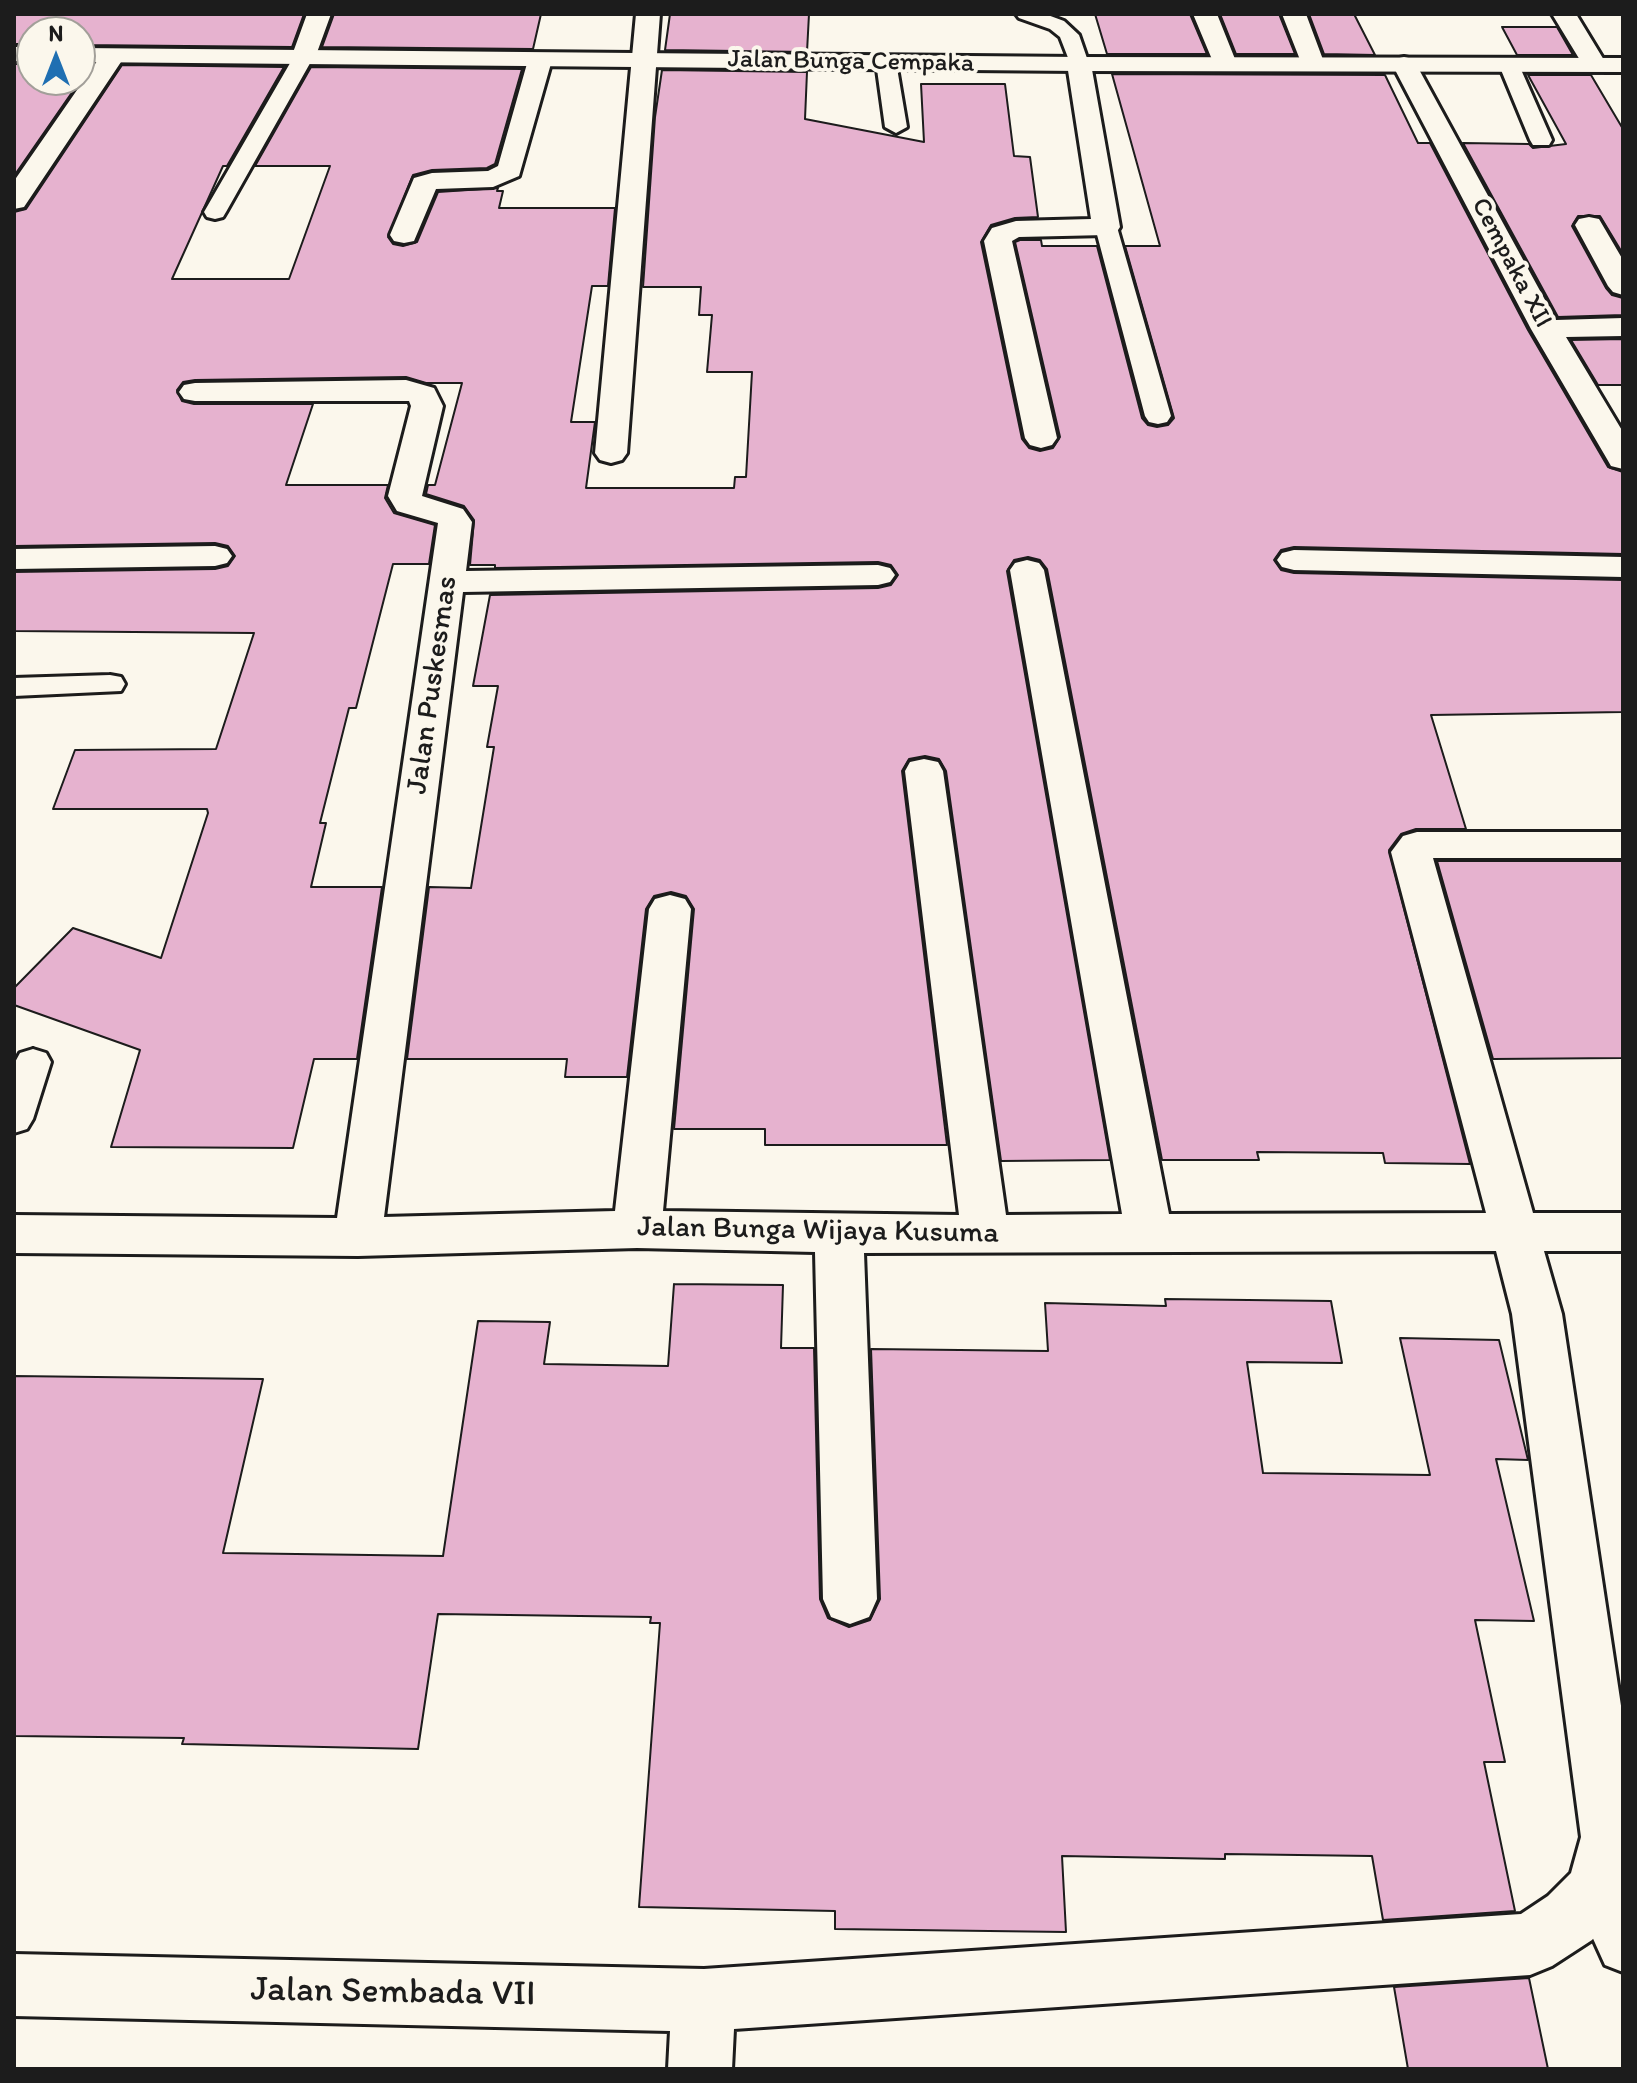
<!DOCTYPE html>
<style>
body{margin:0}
#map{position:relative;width:1637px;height:2083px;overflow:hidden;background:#fbf7ec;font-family:Itim,sans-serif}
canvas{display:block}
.frame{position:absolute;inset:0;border:16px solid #1c1c1c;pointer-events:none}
.north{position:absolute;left:16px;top:16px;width:80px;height:80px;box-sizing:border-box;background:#fbf7ec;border:2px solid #a29f99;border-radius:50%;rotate:0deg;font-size:22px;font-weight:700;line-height:32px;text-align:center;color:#1c1c1c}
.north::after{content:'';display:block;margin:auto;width:28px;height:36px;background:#1f6fb2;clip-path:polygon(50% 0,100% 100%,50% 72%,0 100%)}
</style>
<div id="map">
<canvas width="1637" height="2083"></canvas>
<div class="frame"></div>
<div class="north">N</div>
</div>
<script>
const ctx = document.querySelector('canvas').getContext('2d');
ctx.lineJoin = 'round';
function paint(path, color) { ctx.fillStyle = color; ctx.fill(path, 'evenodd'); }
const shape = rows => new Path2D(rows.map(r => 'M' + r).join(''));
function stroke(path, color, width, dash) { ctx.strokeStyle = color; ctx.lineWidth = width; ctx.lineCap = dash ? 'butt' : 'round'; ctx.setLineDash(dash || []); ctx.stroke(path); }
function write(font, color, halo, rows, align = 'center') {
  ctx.font = font + ' Itim,sans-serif'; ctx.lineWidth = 8; ctx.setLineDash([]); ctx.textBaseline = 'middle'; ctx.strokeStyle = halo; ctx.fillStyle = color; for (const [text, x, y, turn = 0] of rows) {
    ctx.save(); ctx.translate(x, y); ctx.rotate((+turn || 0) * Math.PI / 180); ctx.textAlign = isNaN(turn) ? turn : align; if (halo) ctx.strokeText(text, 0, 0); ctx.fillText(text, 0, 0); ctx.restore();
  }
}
const building = shape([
 [14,14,304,14,292,47,80,45,80,32,32,32,32,44,14,44,14,14],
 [334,14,541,14,533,49,322,47,334,14],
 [670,14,809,14,807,52,665,50,670,14],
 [1095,14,1190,14,1207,54,1107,54,1095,14],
 [1220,14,1279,14,1295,54,1236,54,1220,14],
 [1309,14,1354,14,1375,55,1324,54,1309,14],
 [1502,27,1557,27,1573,55,1517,55,1502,27],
 [14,64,32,64,32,80,80,80,80,65,91,65,14,176,14,64],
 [122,65,284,67,227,166,223,166,172,279,289,279,330,166,255,166,311,67,522,69,495,164,487,168,432,170,413,175,388,237,393,244,403,246,417,242,438,192,498,188,497,191,503,191,499,208,615,208,608,286,592,286,571,422,595,422,586,488,734,488,735,477,746,477,752,372,707,372,712,315,699,315,701,287,643,287,655,117,662,70,807,72,805,119,924,142,921,84,1005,84,1014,156,1030,157,1038,217,1015,218,991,225,981,242,1022,439,1029,448,1040,451,1053,448,1060,437,1015,242,1020,240,1041,240,1042,246,1097,246,1142,418,1148,425,1157,427,1168,425,1174,418,1125,246,1160,246,1112,74,1385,75,1418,143,1430,143,1528,330,1608,467,1623,472,1623,554,1294,547,1281,550,1274,560,1281,570,1294,573,1623,580,1623,712,1431,715,1466,829,1416,829,1401,834,1389,850,1470,1164,1385,1163,1383,1153,1257,1152,1259,1160,1162,1160,1047,569,1040,560,1028,557,1014,560,1007,571,1110,1160,1001,1161,946,771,939,759,925,756,909,759,902,771,947,1145,765,1145,765,1129,674,1129,694,909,686,896,671,892,654,896,646,909,627,1077,565,1077,567,1059,407,1059,429,887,471,888,494,747,487,747,498,686,473,686,490,595,878,588,891,585,898,575,891,565,878,562,495,568,495,565,470,565,474,520,464,506,426,494,428,485,435,485,462,383,426,383,406,377,195,380,183,382,177,390,182,401,194,404,313,404,286,485,388,485,385,498,394,513,435,525,429,564,393,564,356,708,349,708,320,823,326,823,311,887,382,887,357,1059,314,1059,293,1148,111,1147,140,1050,14,1005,14,988,73,928,161,958,208,813,207,809,53,809,75,750,216,749,254,633,14,631,14,572,215,569,228,566,235,556,228,546,215,543,14,546,14,212,26,209,122,65],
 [1528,75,1591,75,1623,129,1623,254,1600,216,1578,216,1572,226,1606,288,1612,295,1623,298,1623,315,1558,317,1463,143,1529,144,1533,148,1566,144,1528,75],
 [1623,339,1623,385,1598,385,1571,340,1623,339],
 [1437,861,1623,861,1623,1058,1493,1059,1437,861],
 [674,1284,783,1285,781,1348,814,1348,820,1599,828,1618,849,1627,870,1620,880,1599,871,1349,1048,1351,1045,1303,1166,1306,1165,1299,1331,1301,1342,1363,1247,1362,1263,1473,1430,1475,1400,1338,1499,1340,1528,1460,1496,1459,1534,1621,1475,1620,1505,1762,1484,1762,1515,1911,1383,1920,1372,1856,1225,1854,1225,1859,1062,1856,1066,1932,835,1929,835,1911,639,1907,660,1623,650,1623,651,1617,438,1614,418,1749,182,1744,184,1738,14,1736,14,1376,263,1379,223,1553,443,1556,478,1321,550,1322,544,1364,668,1366,674,1284],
 [1529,1978,1548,2069,1408,2069,1394,1987,1529,1978]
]);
paint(building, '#e6b2cf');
stroke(building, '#1c1c1c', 2);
const lane = shape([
 [1016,14,1045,14,1064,21,1079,35,1089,64,1086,68,1072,68,1060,37,1050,29,1019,18,1016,14],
 [303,52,313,58,226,212,223,217,215,219,207,217,204,212,293,58,303,52],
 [886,56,896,62,907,127,896,133,885,127,876,62,886,56],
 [1509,59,1519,65,1552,140,1549,145,1533,145,1530,140,1499,65,1509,59],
 [1106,220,1114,222,1117,227,1171,416,1167,422,1158,424,1149,422,1145,416,1095,227,1098,222,1106,220],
 [110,675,121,677,125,684,121,691,14,696,14,678,110,675],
 [33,1049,46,1053,51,1062,33,1119,27,1129,14,1133,14,1064,20,1053,33,1049],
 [1596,1865,1614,1872,1623,1892,1623,1972,1605,1965,1571,1890,1578,1872,1596,1865]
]);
const street = shape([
 [307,14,331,14,315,58,312,63,303,65,294,63,291,58,307,14],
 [636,14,660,14,627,453,622,460,611,463,600,460,595,453,636,14],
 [1193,14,1217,14,1237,64,1234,69,1216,69,1193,14],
 [1282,14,1306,14,1325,65,1322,70,1304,70,1282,14],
 [1552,14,1576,14,1607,65,1604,70,1586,70,1552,14],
 [113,49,122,51,125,56,24,207,14,209,14,181,104,51,113,49],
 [540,53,549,55,552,60,519,176,493,187,436,189,414,241,404,243,394,241,390,235,414,178,432,173,488,171,498,166,528,60,531,55,540,53],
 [1079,57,1088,59,1091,64,1120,227,1116,233,1106,235,1019,237,1012,241,1057,438,1052,445,1041,448,1030,445,1025,438,984,241,992,228,1016,221,1091,219,1067,64,1070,59,1079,57],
 [1404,57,1413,59,1416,64,1556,320,1623,318,1623,336,1566,337,1623,432,1623,469,1611,466,1607,459,1531,329,1392,64,1395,59,1404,57],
 [1589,217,1599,219,1623,260,1623,295,1613,292,1608,286,1575,225,1579,219,1589,217],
 [406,380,434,388,443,406,422,496,463,509,472,522,466,571,878,565,890,568,895,575,890,582,878,585,463,592,384,1217,615,1211,649,909,655,899,670,895,685,899,691,909,663,1211,959,1215,905,771,910,762,924,759,938,762,943,771,1006,1215,1122,1214,1010,570,1015,563,1027,560,1039,563,1044,570,1169,1214,1486,1213,1391,852,1403,836,1417,832,1623,832,1623,858,1433,858,1533,1213,1623,1213,1623,1251,1544,1251,1562,1314,1623,1719,1623,1898,1617,1911,1592,1940,1552,1966,1530,1975,734,2029,732,2069,668,2069,670,2031,14,2016,14,1954,704,1969,1521,1914,1548,1896,1571,1873,1581,1837,1512,1314,1496,1251,864,1253,877,1599,869,1617,850,1624,831,1617,823,1599,815,1252,637,1248,358,1256,14,1253,14,1215,337,1218,438,523,397,511,388,496,411,406,409,401,195,401,184,399,179,392,184,385,195,383,406,380],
 [215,546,227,549,232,556,227,563,215,566,14,569,14,549,215,546],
 [1294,550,1623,557,1623,577,1294,570,1282,567,1277,560,1282,553,1294,550]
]);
const secondary = shape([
 [14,47,32,47,32,61,14,61,14,47],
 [80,48,1079,57,1623,58,1623,72,1079,71,80,62,80,48]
]);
stroke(lane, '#1c1c1c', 6);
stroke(street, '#1c1c1c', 6);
stroke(secondary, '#1c1c1c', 6);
paint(lane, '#fbf7ec');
paint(street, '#fbf7ec');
paint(secondary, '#fbf7ec');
write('26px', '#1c1c1c', '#fbf7ec', [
 ["Jalan Bunga Cempaka",851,62,1],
 ["Cempaka XII",1511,263,62]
]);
write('30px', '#1c1c1c', '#fbf7ec', [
 ["Jalan Puskesmas",433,685,-82],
 ["Jalan Bunga Wijaya Kusuma",818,1231,1]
]);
write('36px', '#1c1c1c', '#fbf7ec', [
 ["Jalan Sembada VII",393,1993,1]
]);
</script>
